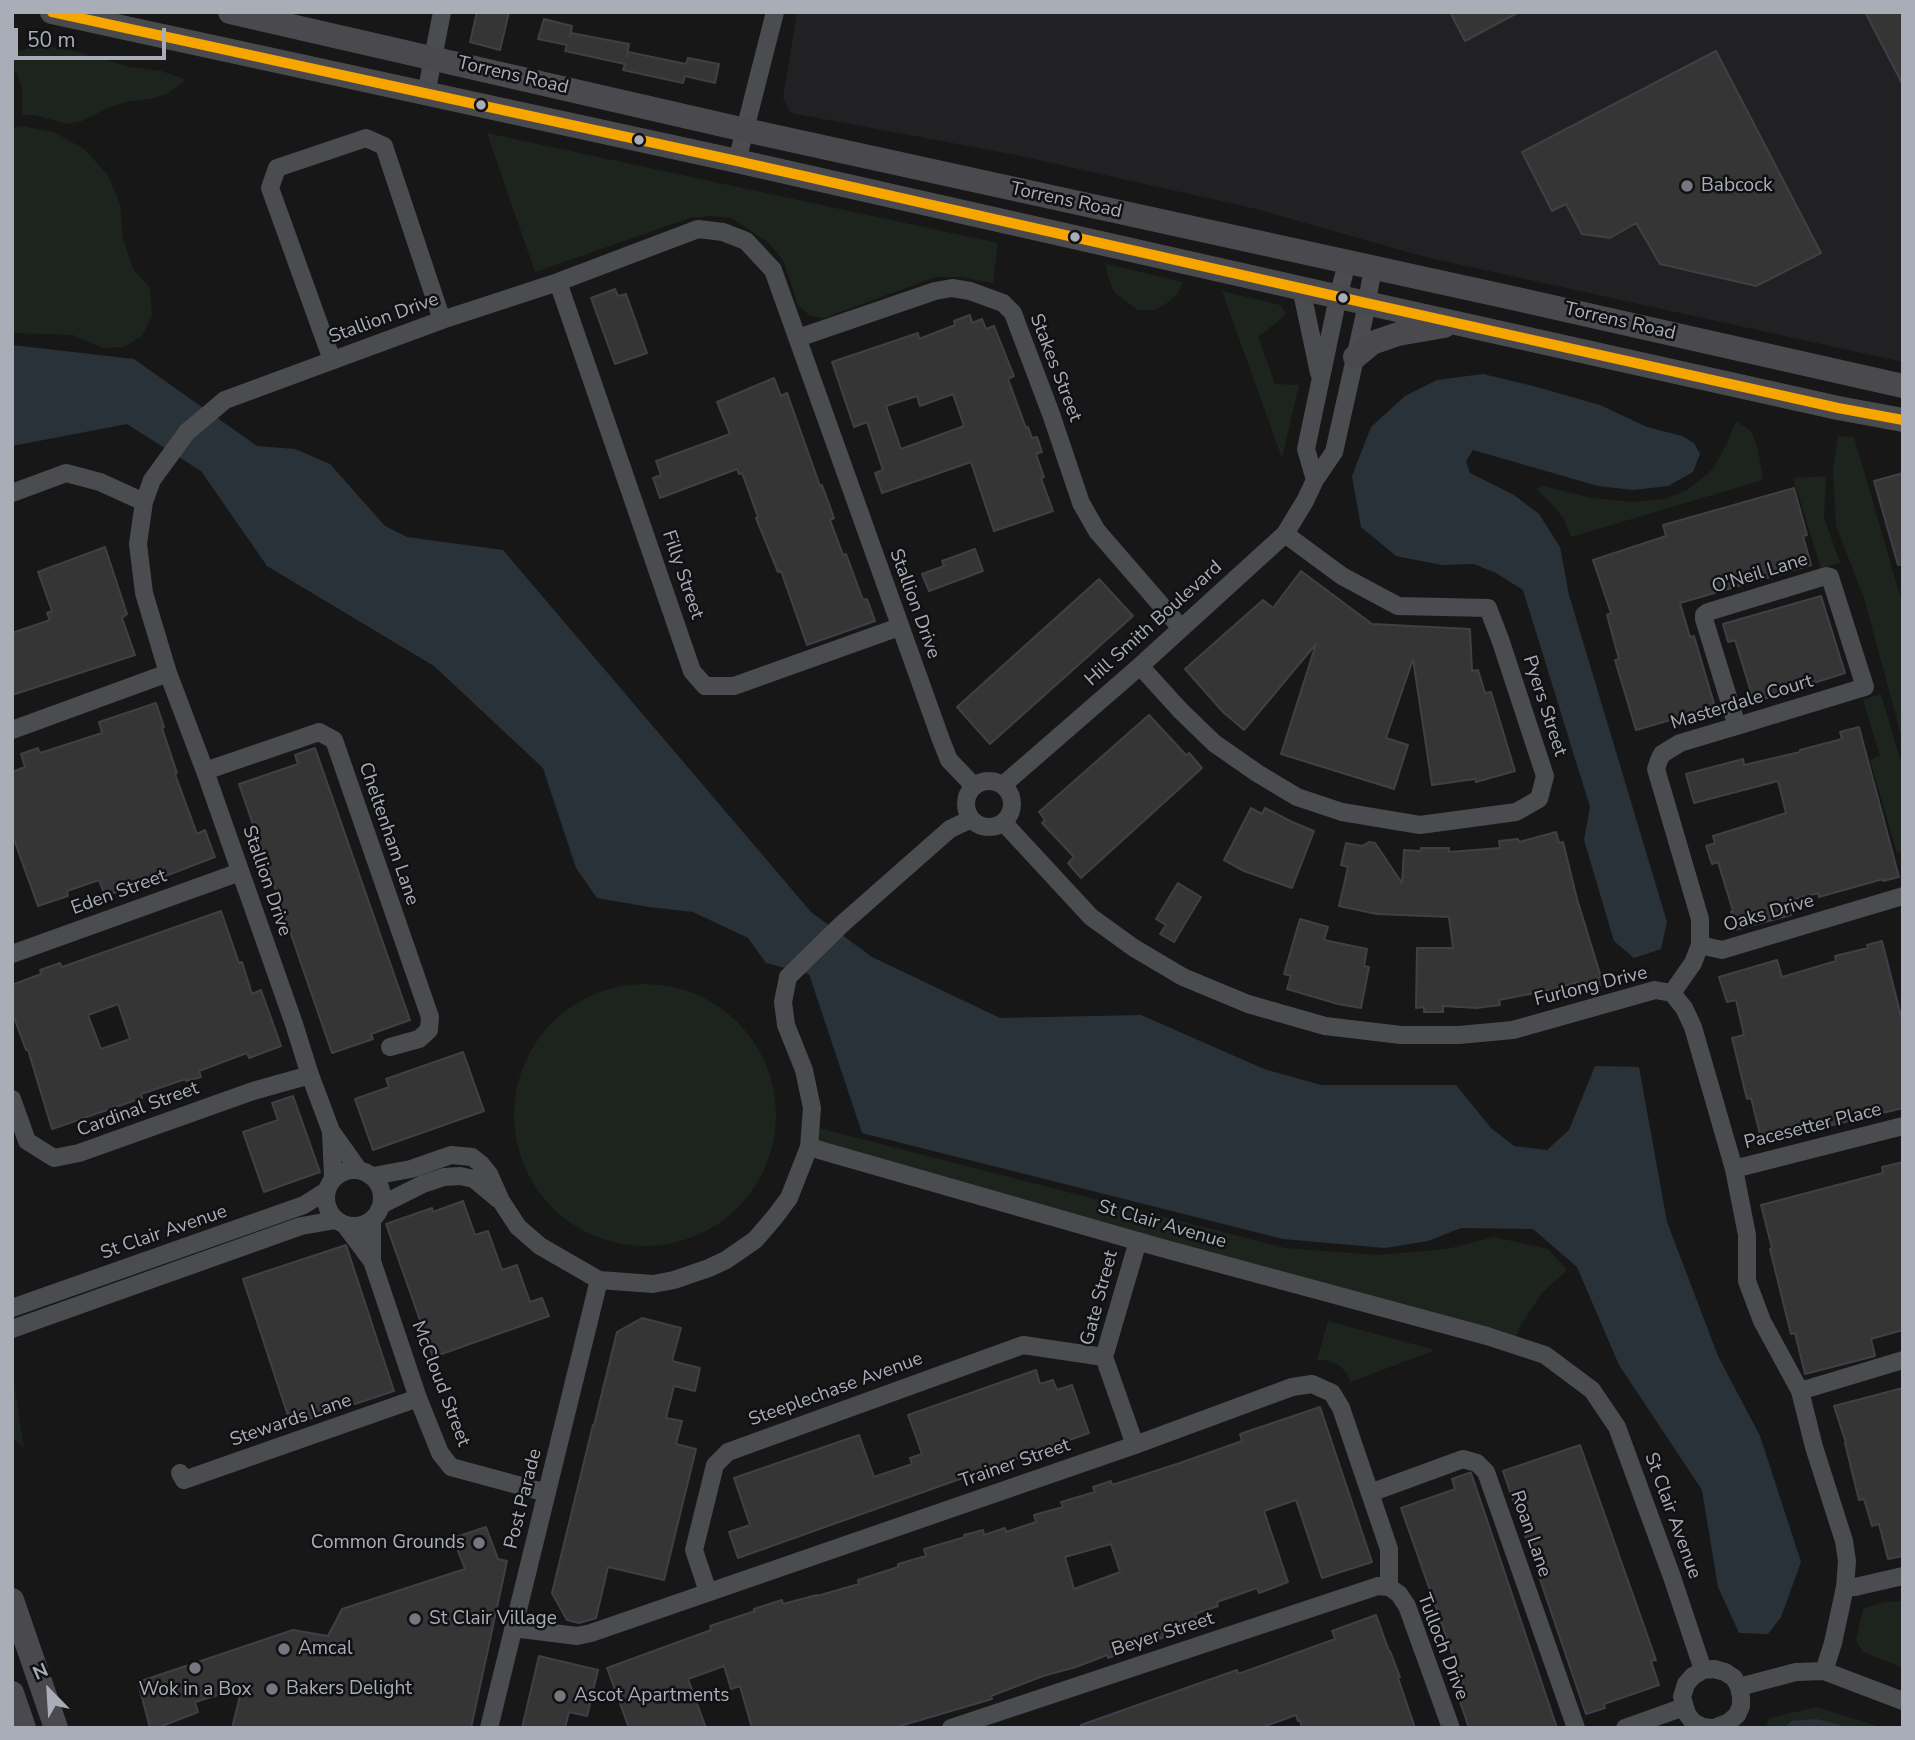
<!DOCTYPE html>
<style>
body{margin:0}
#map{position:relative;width:1915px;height:1740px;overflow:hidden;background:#171717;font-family:"Nunito Sans",sans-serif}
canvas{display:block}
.frame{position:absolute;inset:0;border:14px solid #a8adb8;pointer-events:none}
.north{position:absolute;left:14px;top:1656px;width:70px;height:70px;-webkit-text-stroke:5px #111113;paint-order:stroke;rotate:336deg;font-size:19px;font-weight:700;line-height:28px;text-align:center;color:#a8adb8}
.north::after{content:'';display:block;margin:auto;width:24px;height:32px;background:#a8adb8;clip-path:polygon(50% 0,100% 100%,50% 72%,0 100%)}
.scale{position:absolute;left:14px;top:28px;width:152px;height:32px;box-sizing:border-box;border:4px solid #a8adb8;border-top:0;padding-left:9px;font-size:21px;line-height:24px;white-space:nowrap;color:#a8adb8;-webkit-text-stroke:5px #111113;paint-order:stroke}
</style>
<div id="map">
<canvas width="1915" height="1740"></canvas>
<div class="frame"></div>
<div class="north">N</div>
<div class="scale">50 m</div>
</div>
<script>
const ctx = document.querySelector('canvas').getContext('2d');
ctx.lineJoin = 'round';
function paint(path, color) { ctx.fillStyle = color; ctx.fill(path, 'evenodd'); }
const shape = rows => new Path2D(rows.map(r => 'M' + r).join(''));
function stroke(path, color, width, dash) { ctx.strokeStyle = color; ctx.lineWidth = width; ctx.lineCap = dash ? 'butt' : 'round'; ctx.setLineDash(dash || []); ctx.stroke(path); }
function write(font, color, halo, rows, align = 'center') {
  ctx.font = font + ' "Nunito Sans",sans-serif'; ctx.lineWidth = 5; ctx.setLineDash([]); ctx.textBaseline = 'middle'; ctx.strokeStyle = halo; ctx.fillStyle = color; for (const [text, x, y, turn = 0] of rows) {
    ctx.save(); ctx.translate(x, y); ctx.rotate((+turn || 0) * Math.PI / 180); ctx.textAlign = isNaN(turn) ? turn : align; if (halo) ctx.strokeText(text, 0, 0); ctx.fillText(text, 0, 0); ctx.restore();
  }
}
paint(shape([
 [797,12,1903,12,1903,362,1425,257,1256,209,1016,155,791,113,783,98]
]), '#212123');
paint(shape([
 [33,47,64,48,130,67,162,71,186,80,167,94,150,99,126,102,110,107,82,121,67,124,35,115,22,115,22,88,17,74,12,67,12,53],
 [21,126,54,132,84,149,107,174,120,204,123,239,133,269,150,288,152,316,142,336,124,347,103,348,73,335,12,333,12,128],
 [487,133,998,243,993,283,959,277,936,277,824,318,810,316,798,305,783,260,769,243,731,218,711,216,690,218,535,272],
 [1106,264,1183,282,1177,294,1167,303,1154,310,1138,310,1114,292,1108,277],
 [1222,291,1280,305,1287,314,1258,337,1275,384,1299,385,1282,458],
 [1736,421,1751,431,1758,449,1763,480,1571,537,1565,521,1554,506,1536,489,1544,486,1592,498,1632,502,1665,499,1687,490,1713,469,1728,441],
 [1838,436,1854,437,1903,606,1903,742,1864,598,1836,526,1833,470],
 [1826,476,1824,517,1840,563,1821,568,1793,478],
 [1881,694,1903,769,1903,851,1897,853,1870,760,1880,756,1863,700],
 '514 1115a131 131 0 1 1 262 0a131 131 0 1 1-262 0Z',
 [811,1126,1285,1248,1378,1255,1447,1249,1494,1237,1548,1249,1567,1270,1542,1293,1521,1325,1513,1344,809,1147],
 [1328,1321,1435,1350,1351,1382,1346,1372,1337,1364,1327,1360,1317,1360],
 [12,1377,13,1377,24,1448,12,1438],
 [1903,1601,1903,1668,1863,1652,1856,1640,1863,1609,1884,1602],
 [1816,1707,1884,1728,1765,1728,1770,1718]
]), '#1d241e');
paint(shape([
 [12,345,134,359,257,446,295,449,330,464,385,526,407,537,503,550,811,912,872,957,1000,1018,1141,1015,1264,1069,1321,1085,1456,1085,1491,1128,1514,1146,1547,1150,1569,1130,1595,1066,1639,1067,1667,1222,1718,1356,1760,1436,1801,1562,1781,1617,1768,1634,1739,1633,1718,1587,1702,1490,1619,1365,1577,1267,1533,1229,1461,1228,1428,1241,1385,1248,1283,1239,862,1133,809,974,766,963,748,938,693,912,649,907,597,898,576,868,543,768,434,666,267,566,201,471,127,424,12,446],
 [1483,374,1533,386,1600,405,1647,427,1682,436,1694,443,1700,454,1693,472,1668,486,1633,490,1598,486,1473,450,1466,461,1470,473,1514,495,1539,514,1560,547,1569,595,1667,922,1661,949,1634,958,1614,941,1584,840,1590,807,1523,590,1496,573,1474,564,1442,565,1396,556,1361,527,1352,476,1371,427,1405,396,1437,380],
 [1816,1719,1838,1724,1843,1728,1784,1728,1792,1721]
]), '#2a3239');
const building = shape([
 [477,12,509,12,500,50,470,42,477,12],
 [1450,12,1519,12,1465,41,1450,12],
 [1865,12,1903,12,1903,85,1865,12],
 [544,19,572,26,570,37,571,33,629,44,627,56,628,52,686,64,688,58,719,64,715,83,685,76,683,83,623,70,625,64,565,51,567,45,538,39,544,19],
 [1716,51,1821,253,1756,286,1660,264,1636,223,1610,238,1582,234,1566,204,1552,211,1522,152,1716,51],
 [615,289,618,296,626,294,647,353,615,364,591,298,615,289],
 [970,315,972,323,982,319,986,329,994,326,1014,376,1008,379,1026,428,1028,427,1032,438,1037,437,1042,452,1036,454,1044,477,1041,478,1053,511,994,531,971,462,882,493,875,473,883,470,867,422,854,427,832,362,918,333,919,339,955,325,954,321,970,315],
 [953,394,964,426,901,449,886,406,917,396,920,406,953,394],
 [774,378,781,396,787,393,820,486,822,485,834,518,830,520,843,555,846,554,863,600,867,599,875,621,807,645,781,571,778,572,756,518,758,517,742,473,739,474,737,469,660,498,653,478,661,475,656,461,730,434,717,402,774,378],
 [1903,473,1903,564,1898,565,1874,481,1903,473],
 [1794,488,1807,535,1803,536,1811,565,1680,603,1690,637,1694,636,1715,707,1636,730,1615,660,1619,659,1607,615,1611,613,1593,560,1666,536,1663,525,1794,488],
 [105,547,127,614,122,618,135,655,12,695,12,633,50,620,47,613,52,611,38,572,105,547],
 [975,549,983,571,929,591,922,574,944,566,942,561,975,549],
 [1301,571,1372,624,1470,629,1472,671,1478,670,1485,693,1491,692,1515,771,1476,782,1475,779,1432,785,1413,659,1386,738,1408,745,1394,789,1281,754,1316,644,1244,730,1223,712,1185,669,1263,600,1273,608,1301,571],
 [1099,579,1133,616,990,744,957,707,1099,579],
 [1821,596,1845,673,1754,702,1735,640,1728,642,1723,624,1821,596],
 [156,703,164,727,162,728,177,773,175,774,197,834,205,830,215,857,147,883,146,882,105,896,99,880,67,891,68,896,38,906,12,834,12,772,25,767,21,754,38,748,40,753,102,733,99,722,156,703],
 [1149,715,1186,755,1189,753,1202,768,1081,878,1068,863,1074,857,1042,823,1045,820,1039,812,1149,715],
 [1859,727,1899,877,1883,881,1883,879,1819,897,1818,893,1788,901,1791,915,1735,930,1731,912,1733,911,1718,862,1712,864,1706,846,1715,843,1713,836,1786,813,1778,781,1694,803,1686,774,1743,759,1744,765,1800,752,1800,750,1842,739,1840,732,1859,727],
 [315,748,410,1020,371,1034,373,1039,332,1053,239,784,298,764,295,755,315,748],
 [1251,808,1262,814,1265,808,1292,822,1314,831,1292,888,1244,871,1224,860,1251,808],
 [1556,832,1559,843,1563,842,1577,899,1601,977,1598,978,1600,985,1580,991,1578,982,1550,990,1499,1000,1500,1005,1476,1008,1443,1006,1443,1012,1424,1012,1424,1007,1416,1008,1417,948,1453,948,1449,917,1377,914,1339,906,1348,867,1341,865,1346,843,1362,846,1369,842,1375,843,1402,883,1404,850,1421,851,1421,848,1449,848,1449,852,1500,848,1499,841,1518,839,1519,842,1556,832],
 [1178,883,1201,897,1174,942,1160,934,1166,925,1156,919,1178,883],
 [221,911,239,963,242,962,252,994,261,990,281,1046,249,1058,247,1053,199,1071,201,1077,186,1081,186,1079,141,1094,142,1098,52,1129,28,1050,26,1050,12,1012,12,985,41,974,40,970,60,963,62,967,221,911],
 [118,1004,130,1039,101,1049,88,1015,118,1004],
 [1300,919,1328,927,1324,940,1367,949,1364,966,1369,967,1361,1008,1338,1004,1287,989,1291,976,1284,974,1300,919],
 [1882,941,1903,1024,1903,1108,1762,1142,1751,1098,1747,1099,1732,1038,1744,1035,1736,1000,1727,1002,1719,977,1777,960,1782,977,1836,961,1835,956,1868,948,1867,945,1882,941],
 [463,1052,484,1111,373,1150,355,1099,389,1087,386,1079,463,1052],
 [293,1096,320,1172,264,1192,243,1132,278,1120,272,1103,293,1096],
 [1903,1162,1903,1330,1871,1339,1875,1356,1805,1374,1795,1333,1791,1334,1770,1249,1772,1248,1761,1205,1883,1173,1882,1167,1903,1162],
 [463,1201,475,1235,488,1231,502,1270,517,1265,530,1302,542,1298,549,1316,433,1357,386,1224,432,1208,433,1212,463,1201],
 [346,1245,394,1391,291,1425,243,1279,346,1245],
 [642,1318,681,1328,672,1361,700,1368,695,1391,674,1386,666,1418,682,1421,676,1444,696,1449,664,1580,608,1567,596,1618,579,1623,567,1620,552,1593,593,1425,594,1425,617,1332,642,1318],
 [1036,1370,1040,1384,1053,1380,1057,1390,1072,1385,1089,1433,738,1558,729,1532,750,1525,734,1478,859,1435,874,1477,912,1464,910,1458,922,1454,908,1415,1036,1370],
 [1903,1388,1903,1556,1888,1559,1879,1524,1872,1526,1864,1499,1859,1500,1845,1443,1846,1443,1834,1406,1903,1388],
 [1320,1407,1372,1562,1322,1578,1296,1500,1264,1511,1288,1582,1259,1593,1257,1588,1217,1602,1218,1606,1195,1614,1199,1624,1108,1658,1107,1655,1076,1667,1043,1676,991,1696,992,1699,893,1728,752,1728,740,1686,731,1689,724,1666,688,1679,706,1728,629,1728,607,1668,711,1630,710,1626,755,1611,754,1609,782,1600,783,1604,817,1595,817,1596,859,1584,858,1580,898,1567,898,1564,926,1556,924,1549,965,1537,964,1535,983,1530,984,1535,1005,1528,1006,1532,1036,1522,1034,1515,1063,1507,1061,1502,1095,1492,1093,1487,1111,1481,1112,1485,1180,1463,1242,1441,1240,1434,1320,1407],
 [1111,1544,1120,1572,1074,1589,1065,1557,1111,1544],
 [1580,1445,1656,1660,1651,1661,1659,1685,1604,1704,1605,1708,1586,1714,1503,1471,1580,1445],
 [1469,1473,1471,1473,1485,1514,1557,1728,1469,1728,1455,1687,1463,1684,1401,1508,1455,1489,1452,1479,1469,1473],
 [486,1527,498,1559,507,1561,471,1728,232,1728,242,1688,195,1702,198,1712,157,1728,150,1728,138,1682,293,1630,328,1636,342,1609,465,1569,453,1538,486,1527],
 [1376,1615,1389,1651,1390,1651,1400,1677,1398,1678,1415,1728,1302,1728,1300,1720,1298,1721,1296,1715,1260,1728,1082,1728,1081,1725,1237,1670,1238,1674,1335,1639,1332,1631,1376,1615],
 [539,1656,598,1670,587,1716,569,1712,565,1728,522,1728,539,1656]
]);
paint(building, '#353536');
stroke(building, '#3f4043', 2);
stroke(shape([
 [426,94,442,12],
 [737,161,775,12],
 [558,282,692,671,705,686,734,686,899,627],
 [1301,288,1319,373],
 [798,338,935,291,952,288,970,291,1003,303,1013,313,1017,324,1051,414,1081,503,1097,531,1181,628],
 [332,360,270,188,277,168,366,138,384,146,442,320],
 [1315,480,1306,449,1338,297,1347,263],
 [12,493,66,473,100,482,144,502],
 [1140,666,1180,710,1214,743,1257,773,1297,797,1342,812,1420,825,1516,812,1539,799,1545,776,1500,639,1488,608,1398,606,1342,576,1285,534],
 [12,730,168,673],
 [205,771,319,732,334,740,430,1017,429,1030,419,1039,390,1047],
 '966 804a23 23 0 1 1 46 0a23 23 0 1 1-46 0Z',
 [1003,785,1140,666,1285,534,1305,501,1315,480,1334,452,1364,318,1373,268],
 [1003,822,1091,917,1134,948,1183,977,1248,1004,1325,1026,1401,1035,1459,1035,1513,1030,1655,990,1672,993,1684,1008,1693,1027,1734,1169,1747,1235,1747,1281,1762,1321,1800,1391,1814,1447,1844,1541,1847,1561,1845,1587,1833,1643,1824,1671],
 [1700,945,1700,919,1656,769,1659,760,1662,754,1680,743,1737,726,1865,687,1830,577,1826,576,1708,612,1704,615,1704,619,1737,726],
 [12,954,240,872],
 [1672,993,1693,963,1700,945,1722,950,1903,896],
 [12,1099,27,1141,54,1158,79,1153,253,1091,310,1075],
 [331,1131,333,1178],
 [809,1147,1158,1247,1487,1336,1545,1355,1592,1390,1617,1427,1672,1577,1703,1670],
 [358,1169,331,1131,310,1075,294,1024,205,771,168,673,144,593,138,544,144,502,152,480,187,432,225,400,442,320,558,282,698,229,723,232,746,241,773,270,941,740,949,760,973,785],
 [1734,1169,1903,1126],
 '326 1198a28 28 0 1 1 56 0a28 28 0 1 1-56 0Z',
 [373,1176,411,1169,451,1155,472,1157,481,1164,489,1174,501,1201,518,1227,540,1246,599,1280,653,1284,674,1280,709,1268,726,1260,755,1240,774,1218,789,1198,809,1147,812,1108,804,1070,786,1025,783,1002,788,977,841,925,950,829,971,819],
 [381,1205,423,1184,444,1177,460,1176,474,1179,498,1199],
 [372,1220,372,1261,418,1398,440,1453,451,1467,547,1493],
 [345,1225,372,1261],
 [12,1308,304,1205,326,1191],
 [12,1329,301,1226,336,1220],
 [1800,1391,1903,1360],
 [1135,1445,1104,1357,1138,1241],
 [180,1473,184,1480,418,1398],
 [1370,1493,1463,1459,1477,1463,1486,1472,1576,1728],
 [1845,1587,1855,1587,1903,1576],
 [708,1592,694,1550,715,1465,728,1452,1023,1345,1104,1357],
 [513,1628,577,1636,591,1633,1135,1445,1292,1387,1312,1384,1332,1393,1341,1408,1389,1549,1389,1587],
 [1739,1687,1796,1672,1824,1671,1903,1701],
 [489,1728,599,1280],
 [951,1728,1378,1586,1389,1587,1399,1594,1407,1606,1451,1728],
 [1625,1728,1684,1707],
 [1712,1728,1703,1727,1693,1722,1687,1714,1682,1697,1686,1684,1693,1676,1703,1670,1714,1669,1725,1672,1734,1678,1739,1687,1741,1697,1741,1706,1737,1715,1729,1722,1714,1728]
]), '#4b4c50', 18);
stroke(shape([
 [52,12,737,161,1366,303,1838,408,1903,420],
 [230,12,745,130,1508,297,1903,386],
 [1355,357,1372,343,1398,334,1444,326],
 [12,1600,56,1728],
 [12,1693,24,1728]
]), '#4a4a4e', 24);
stroke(shape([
 [52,12,737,161,1366,303,1838,408,1903,420]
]), '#f7a600', 10);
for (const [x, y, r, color] of [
 [481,105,6,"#a8adb8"],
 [639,140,6,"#a8adb8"],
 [1687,186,7,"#757880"],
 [1075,237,6,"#a8adb8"],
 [1343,298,6,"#a8adb8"],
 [479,1543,7,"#757880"],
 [415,1619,7,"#757880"],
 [284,1649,7,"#757880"],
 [195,1668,7,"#757880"],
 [272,1689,7,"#757880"],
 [560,1696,7,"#757880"]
]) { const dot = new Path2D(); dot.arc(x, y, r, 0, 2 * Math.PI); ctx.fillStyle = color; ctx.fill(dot); stroke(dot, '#111113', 2.5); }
write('19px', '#a8adb8', '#111113', [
 ["Torrens Road",513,76,13],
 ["Torrens Road",1066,201,12],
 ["Stallion Drive",384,319,-20],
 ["Torrens Road",1620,322,13],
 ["Stakes Street",1055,368,69],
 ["O'Neil Lane",1760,574,-17],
 ["Filly Street",682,575,71],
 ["Stallion Drive",914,604,70],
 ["Hill Smith Boulevard",1154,624,-42],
 ["Masterdale Court",1742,703,-17],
 ["Pyers Street",1544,706,72],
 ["Cheltenham Lane",388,834,71],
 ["Stallion Drive",266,881,71],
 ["Eden Street",119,893,-20],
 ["Oaks Drive",1769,914,-16],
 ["Furlong Drive",1591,987,-14],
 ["Cardinal Street",138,1110,-20],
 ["Pacesetter Place",1813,1127,-14],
 ["St Clair Avenue",1162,1225,16],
 ["St Clair Avenue",164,1233,-19],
 ["Gate Street",1100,1298,-75],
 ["McCloud Street",440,1384,69],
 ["Steeplechase Avenue",836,1390,-20],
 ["Stewards Lane",291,1421,-19],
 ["Trainer Street",1015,1464,-19],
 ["Post Parade",524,1499,-76],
 ["St Clair Avenue",1672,1516,70],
 ["Roan Lane",1530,1534,71],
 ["Beyer Street",1163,1635,-18],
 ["Tulloch Drive",1442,1647,69]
]);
write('19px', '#a8adb8', '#111113', [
 ["Babcock",1701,186],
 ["Common Grounds",465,1543,"right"],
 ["St Clair Village",429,1619],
 ["Amcal",298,1649],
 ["Bakers Delight",286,1689],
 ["Wok in a Box",195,1690,"center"],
 ["Ascot Apartments",574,1696]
], 'left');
</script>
